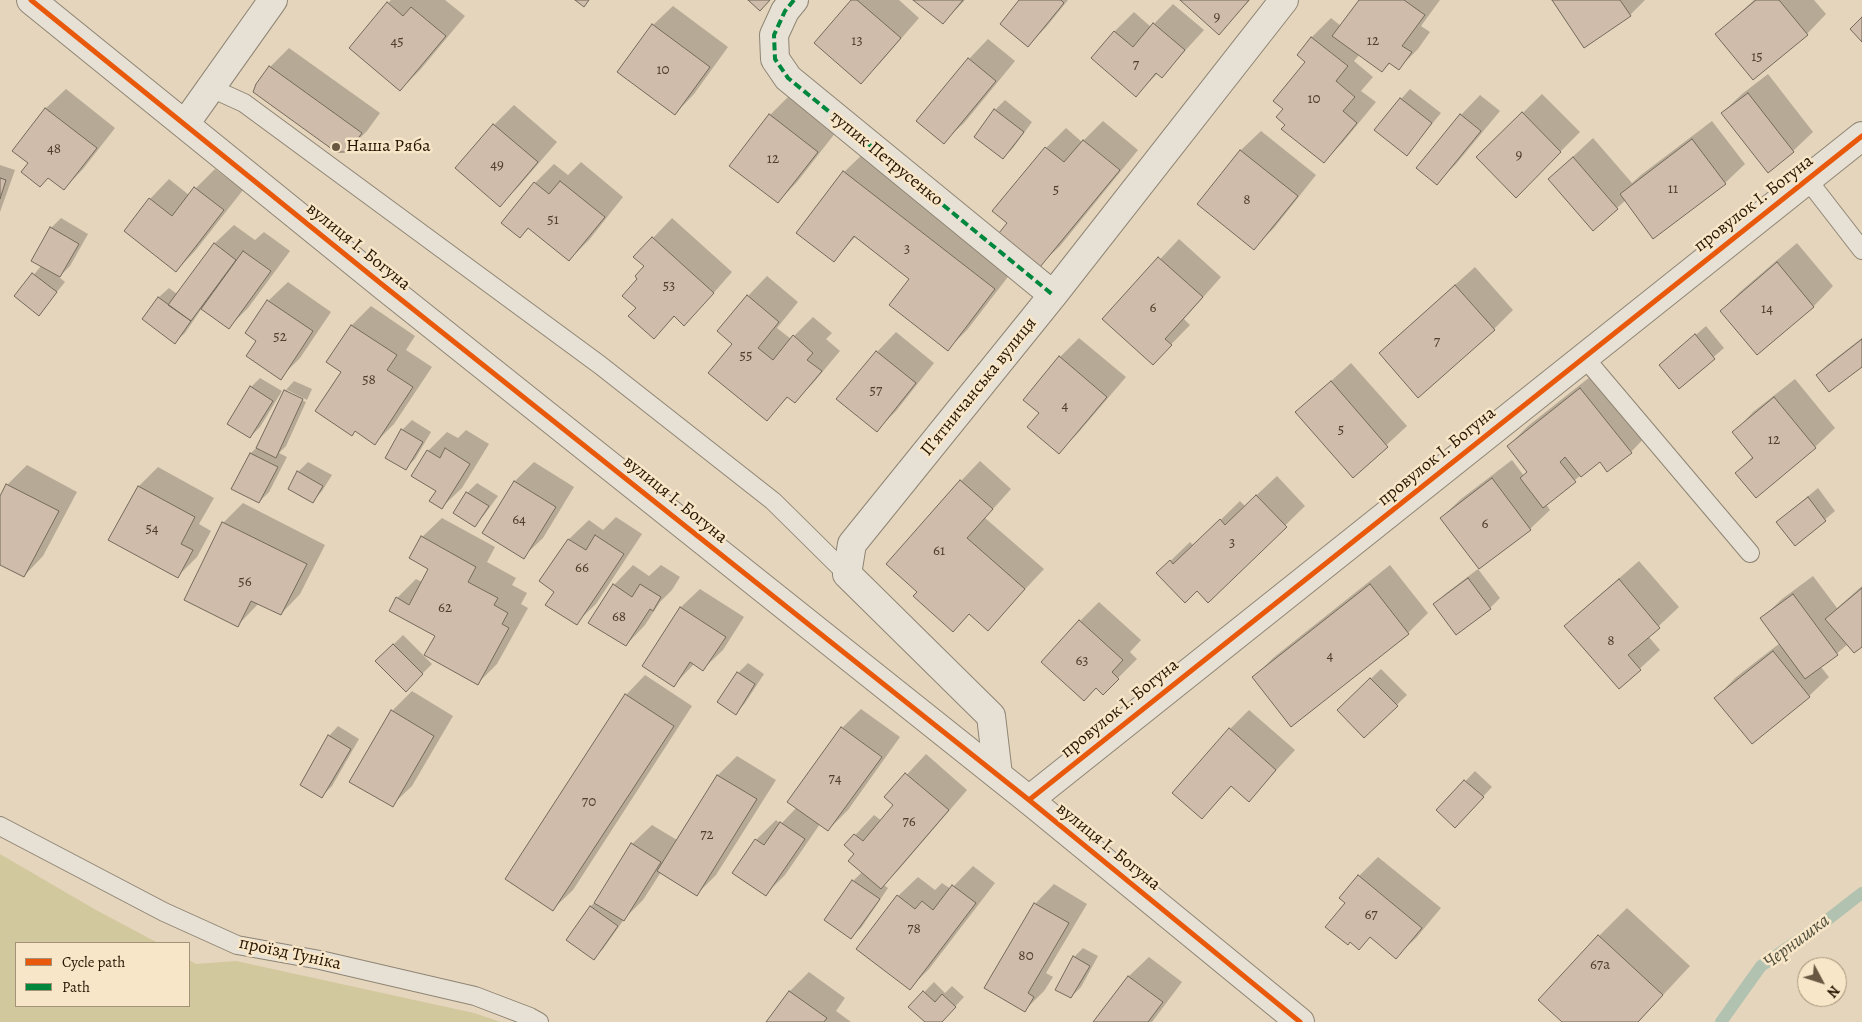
<!DOCTYPE html>
<meta charset="utf-8">
<style>
body{margin:0}
#map{position:relative;width:1862px;height:1022px;overflow:hidden;background:#e4d5bc;font-family:Alegreya,serif}
canvas{display:block}
.legend{position:absolute;left:15px;top:942px;width:175px;height:65px;box-sizing:border-box;background:#f8e6c8;border:1px solid #a49278;margin:0;padding:6px 9px;list-style:none;font-size:15px;color:#251400}
.legend li{display:flex;align-items:center;gap:10px;height:25px}
.legend b{width:25px;border:1px solid #a49278}
.north{position:absolute;left:1797px;top:957px;width:50px;height:50px;box-sizing:border-box;background:#f8e6c8;border:1px solid #a49278;border-radius:50%;rotate:130deg;font-size:14px;font-weight:700;line-height:20px;text-align:center;color:#251400}
.north::after{content:'';display:block;margin:auto;width:18px;height:22px;background:#685842;clip-path:polygon(50% 0,100% 100%,50% 72%,0 100%)}
</style>
<div id="map">
<canvas width="1862" height="1022"></canvas>
<ul class="legend">
<li><b style="height:6px;background:#e8590c"></b>Cycle path</li>
<li><b style="height:6px;background:#00873e"></b>Path</li>
</ul>
<div class="north">N</div>
</div>
<script>
const ctx = document.querySelector('canvas').getContext('2d');
ctx.lineJoin = 'round';
function paint(path, color) { ctx.fillStyle = color; ctx.fill(path, 'evenodd'); }
const shape = rows => new Path2D(rows.map(r => 'M' + r).join(''));
function stroke(path, color, width, dash) { ctx.strokeStyle = color; ctx.lineWidth = width; ctx.lineCap = dash ? 'butt' : 'round'; ctx.setLineDash(dash || []); ctx.stroke(path); }
function write(font, color, halo, rows, align = 'center') {
  ctx.font = font + ' Alegreya,serif'; ctx.lineWidth = 5; ctx.setLineDash([]); ctx.textBaseline = 'middle'; ctx.strokeStyle = halo; ctx.fillStyle = color; for (const [text, x, y, turn = 0] of rows) {
    ctx.save(); ctx.translate(x, y); ctx.rotate((+turn || 0) * Math.PI / 180); ctx.textAlign = isNaN(turn) ? turn : align; if (halo) ctx.strokeText(text, 0, 0); ctx.fillText(text, 0, 0); ctx.restore();
  }
}
paint(shape([
 [0,854,96,910,158,943,16,943,16,1006,189,1006,189,960,196,964,236,961,474,1013,501,1022,0,1022]
]), '#d2c89d');
paint(shape([
 [391,0,445,0,465,16,420,70,400,90,388,3],
 [853,0,899,0,919,18,880,63,861,82],
 [915,0,965,0,943,23],
 [1021,0,1068,0,1047,26,1028,46],
 [1182,0,1250,0,1219,33],
 [1361,0,1440,0,1421,26,1430,32,1418,49,1399,68,1391,62,1382,71,1360,54,1354,61,1373,77,1361,91,1376,102,1343,142,1324,162,1287,124,1285,109,1307,62,1298,55,1312,37,1331,18,1341,26],
 [1553,0,1645,0,1630,15,1585,46],
 [1754,0,1814,0,1826,14,1807,34,1717,34],
 [1173,4,1204,30,1162,76,1158,73,1136,95,1093,58,1115,31,1134,12,1151,27],
 [673,6,728,47,694,94,675,114,653,25],
 [988,39,1015,61,964,123,944,142,969,59],
 [289,48,380,113,367,131,347,151,270,67],
 [1768,74,1813,132,1793,151,1768,171,1722,113,1742,94],
 [66,89,115,128,83,169,64,189,14,150,46,108],
 [1410,89,1441,113,1407,154,1401,99],
 [1542,94,1580,132,1516,196,1478,157],
 [790,95,836,132,797,182,778,202,731,166,770,115],
 [1480,95,1500,111,1456,164,1437,183,1417,168,1461,115],
 [1005,100,1032,122,1013,148,1003,158,995,110],
 [514,105,557,142,519,186,500,205,457,168,494,125],
 [1103,121,1138,150,1060,246,1040,265,1009,223,994,211,1046,148,1066,128,1082,142],
 [1712,121,1745,164,1725,183,1626,200,1593,229,1549,179,1593,138,1632,183,1641,175],
 [1261,131,1316,175,1274,228,1254,248,1199,203,1241,150],
 [864,153,1014,269,967,330,948,349,911,278,856,236,834,260,844,172],
 [581,162,623,197,589,240,569,260,529,228,520,237,535,183,554,164,568,175],
 [0,165,15,170,0,212],
 [215,169,243,190,195,251,176,271,150,199,169,179,189,195],
 [61,218,88,234,70,266,59,277,65,282,39,314,16,296,41,266,33,261,51,228],
 [672,218,732,272,704,304,676,315,654,337,638,308,646,266,635,257],
 [234,225,255,240,264,232,290,251,248,308,229,327,202,308,185,333,175,342,144,319,159,297,169,288,177,294,214,244],
 [1179,239,1221,277,1184,319,1190,325,1153,363,1104,319],
 [1797,243,1833,286,1814,306,1758,354,1721,311,1741,291],
 [1475,267,1513,310,1494,329,1380,353,1400,334],
 [767,276,798,302,777,328,791,339,813,317,832,333,826,339,840,351,814,382,795,402,789,396,767,419,734,344,748,296],
 [288,282,331,312,300,358,280,378,258,340,268,301],
 [371,306,415,336,406,350,432,367,394,424,375,443,343,372,328,361,352,325],
 [1706,326,1724,348,1679,387,1661,365],
 [896,332,934,363,896,411,877,430,877,352],
 [1079,338,1126,377,1078,433,1059,452,1060,357],
 [1862,338,1862,365,1817,375,1827,365],
 [1351,363,1407,426,1353,476,1297,412],
 [1600,369,1650,432,1631,452,1600,460,1581,475,1546,504,1550,510,1530,529,1479,567,1441,518,1461,499,1512,460,1524,476,1528,471,1508,446,1528,426],
 [260,378,282,391,260,427,250,437,251,387],
 [1795,379,1835,428,1815,447,1756,496,1737,473,1753,456,1734,432,1753,412],
 [294,381,312,389,307,400,287,390,287,393,306,402,286,446,279,453,287,457,269,492,259,502,233,488,251,453,259,445,285,391],
 [412,420,431,432,415,459,405,469,402,430],
 [466,430,489,444,462,488,442,507,428,451,447,432,458,438],
 [980,461,1011,489,985,518,1044,569,988,629,970,613,953,630,919,592,887,564,961,481],
 [308,462,332,475,322,491,313,501,298,472],
 [534,462,574,487,543,538,523,557,484,532,515,481],
 [27,465,77,492,43,556,24,576,0,564,0,499,7,485],
 [158,467,214,498,199,524,211,531,197,557,178,576,110,539,139,486],
 [1277,476,1305,506,1208,601,1197,590,1158,573,1190,542,1194,546,1240,501,1245,506],
 [477,483,498,496,484,515,475,525,455,512,467,493],
 [1818,488,1835,511,1795,545,1777,522],
 [243,503,325,545,300,594,281,614,259,603,238,625,223,523],
 [616,517,642,534,596,604,576,623,556,591,541,581,569,539,589,520,603,530],
 [442,518,495,547,487,562,516,578,512,585,527,593,521,604,528,608,497,664,478,683,437,636,397,598,416,579,422,582,430,568,422,537],
 [1639,561,1679,607,1648,636,1660,650,1619,688,1566,626,1586,607],
 [633,565,649,576,661,565,680,577,672,590,660,602,645,625,626,645,614,585],
 [1390,565,1428,613,1408,633,1292,725,1254,677,1273,658],
 [1478,569,1500,598,1490,608,1435,604,1445,594],
 [1813,576,1837,608,1862,586,1862,645,1848,644,1821,667,1829,677,1809,696,1753,743,1716,698,1735,678,1780,643,1762,618,1782,599],
 [700,589,744,617,723,650,703,669,694,664,674,685,680,608],
 [1099,602,1141,640,1130,652,1137,659,1103,693,1080,621],
 [403,635,432,664,406,690,377,661],
 [748,663,764,674,745,703,736,713,738,673],
 [1381,669,1407,695,1364,737,1338,710],
 [645,675,692,706,573,890,553,909,506,878,626,695],
 [412,691,453,716,412,786,392,805,351,781,392,711],
 [861,709,900,737,848,810,828,830,820,824,785,875,766,894,734,872,756,840,776,820,781,824,797,807,842,728],
 [1249,710,1295,750,1249,800,1232,786,1202,817,1230,729],
 [338,726,359,739,332,786,322,796,329,736],
 [926,754,967,790,900,868,884,885,888,888,861,928,851,937,826,920,853,881,862,872,856,854,846,845,874,815,882,821,895,805,886,797],
 [737,756,776,780,716,875,697,894,661,872,643,900,625,918,603,949,594,958,568,940,591,906,597,900,632,844,652,825,677,840,718,775],
 [1475,771,1492,787,1465,816,1438,810],
 [1378,857,1441,908,1416,938,1396,957,1371,936,1359,948,1347,903,1359,876],
 [973,866,995,883,929,969,909,989,898,896,918,877,935,890,942,883,951,889],
 [1054,884,1087,904,1046,973,1053,977,1044,991,1025,1010,1035,904],
 [1627,908,1690,966,1638,1022,1564,1022,1599,936],
 [1083,948,1098,956,1081,987,1071,997,1074,957],
 [1149,957,1182,982,1152,1022,1095,1022,1129,976],
 [809,972,845,998,836,1011,851,1022,768,1022,790,991],
 [934,982,945,993,952,986,964,997,941,1022,926,1022,910,1007]
]), '#0003');
stroke(shape([
 [1721,1022,1761,966,1822,924,1862,893]
]), '#b2c2b0', 12);
const building = shape([
 [575,0,589,0,584,7,575,0],
 [748,0,770,0,760,11,748,0],
 [851,0,857,0,901,38,861,84,814,43,851,0],
 [913,0,963,0,943,24,913,0],
 [1019,0,1061,0,1064,3,1028,47,1000,24,1019,0],
 [1180,0,1249,0,1219,35,1180,0],
 [1359,0,1404,0,1425,15,1402,46,1412,52,1399,70,1389,63,1382,72,1332,36,1359,0],
 [1552,0,1620,0,1631,16,1584,48,1552,0],
 [1756,0,1779,0,1808,35,1753,80,1715,34,1756,0],
 [387,2,403,16,411,7,446,36,400,91,349,48,387,2],
 [1862,17,1862,42,1850,29,1862,17],
 [1153,23,1185,50,1162,78,1156,73,1136,97,1091,58,1114,31,1133,47,1153,23],
 [652,24,710,67,675,115,617,72,652,24],
 [1311,37,1348,66,1336,81,1355,97,1343,111,1357,123,1324,163,1281,129,1285,125,1276,117,1283,109,1273,101,1305,62,1297,55,1311,37],
 [968,58,996,81,944,144,916,121,968,58],
 [269,66,362,133,348,152,336,152,253,92,256,84,269,66],
 [1748,93,1794,152,1768,173,1721,113,1748,93],
 [1400,98,1432,123,1407,156,1374,130,1400,98],
 [45,108,97,148,64,190,48,178,40,187,21,172,28,163,12,151,45,108],
 [994,109,1024,132,1003,159,974,137,994,109],
 [1522,112,1561,152,1516,198,1476,157,1522,112],
 [769,114,818,152,778,203,729,166,769,114],
 [1460,114,1481,131,1437,185,1416,168,1460,114],
 [493,124,538,162,500,207,455,168,493,124],
 [1692,139,1726,184,1653,239,1620,194,1692,139],
 [1083,140,1120,170,1040,267,999,233,1007,223,992,211,1045,147,1064,162,1083,140],
 [1240,150,1298,196,1254,250,1197,204,1240,150],
 [1573,157,1618,209,1593,231,1548,179,1573,157],
 [843,171,995,289,948,351,889,305,909,279,854,236,834,262,796,233,843,171],
 [0,178,6,180,0,199,0,178],
 [560,181,605,217,569,261,528,228,520,238,501,223,534,182,549,194,560,181],
 [194,187,224,210,176,272,124,231,149,198,172,216,194,187],
 [50,227,79,244,60,277,31,261,50,227],
 [652,237,714,293,684,326,674,316,654,339,628,316,636,308,622,296,637,279,635,276,644,266,633,257,652,237],
 [214,243,236,260,191,321,168,305,214,243],
 [243,251,271,271,229,329,201,309,243,251],
 [1158,257,1203,297,1165,339,1172,345,1153,365,1102,319,1158,257],
 [1777,262,1814,307,1757,355,1720,311,1777,262],
 [32,273,57,292,39,316,14,296,32,273],
 [1455,285,1495,330,1418,398,1379,353,1455,285],
 [747,295,779,322,758,348,773,360,793,335,813,353,807,360,822,371,795,403,787,397,767,421,708,373,732,344,717,331,747,295],
 [158,297,191,321,175,344,142,319,158,297],
 [267,300,313,331,281,380,246,356,256,341,245,333,267,300],
 [351,325,397,355,387,370,413,387,375,445,355,431,352,436,315,411,341,372,326,362,351,325],
 [1695,334,1715,359,1679,389,1659,365,1695,334],
 [1862,339,1862,367,1829,392,1816,375,1862,339],
 [876,351,916,383,877,432,836,399,876,351],
 [1059,356,1107,397,1059,454,1027,427,1039,413,1023,400,1059,356],
 [1331,381,1388,447,1353,478,1295,412,1331,381],
 [250,386,273,401,250,438,227,424,250,386],
 [1580,388,1632,453,1607,472,1600,462,1581,477,1565,457,1560,462,1576,482,1543,508,1520,478,1527,472,1507,446,1580,388],
 [284,390,303,399,276,458,256,448,284,390],
 [1774,397,1816,448,1756,498,1735,473,1753,458,1732,432,1774,397],
 [401,429,423,442,406,470,385,458,401,429],
 [445,448,470,464,442,509,429,501,436,491,411,476,427,450,440,458,445,448],
 [250,453,278,467,259,503,231,489,250,453],
 [297,471,323,486,313,503,288,489,297,471],
 [1492,478,1531,530,1479,569,1440,518,1492,478],
 [960,480,993,509,967,538,1025,589,988,631,969,614,953,632,913,596,917,592,886,564,960,480],
 [514,481,556,507,524,559,482,533,514,481],
 [6,484,59,511,24,577,0,565,0,496,6,484],
 [138,486,195,517,181,544,193,550,178,578,108,540,138,486],
 [466,492,489,506,475,527,453,513,466,492],
 [1256,495,1287,527,1208,603,1197,591,1185,603,1156,573,1170,560,1173,564,1220,519,1225,525,1256,495],
 [1808,497,1826,521,1795,546,1776,522,1808,497],
 [222,522,307,564,281,615,251,601,238,627,184,600,222,522],
 [595,535,624,554,577,625,545,605,554,592,539,581,568,539,586,550,595,535],
 [421,536,476,567,468,582,498,598,494,605,508,613,502,624,509,628,478,685,424,655,435,636,389,611,396,597,409,605,428,569,409,558,421,536],
 [1468,578,1491,609,1456,635,1433,604,1468,578],
 [1619,579,1660,628,1628,655,1641,670,1619,689,1564,626,1619,579],
 [613,584,632,597,640,584,661,597,653,611,650,609,626,646,588,623,613,584],
 [1370,584,1409,634,1291,727,1252,677,1370,584],
 [1862,588,1862,647,1854,653,1825,619,1862,588],
 [1793,594,1838,655,1805,679,1760,618,1793,594],
 [680,607,726,637,703,671,690,662,674,687,642,666,680,607],
 [1079,620,1123,660,1112,672,1119,679,1103,695,1096,688,1084,701,1041,662,1079,620],
 [393,644,423,674,406,692,375,661,393,644],
 [1773,651,1810,697,1752,744,1714,698,1773,651],
 [737,672,755,684,736,715,717,702,737,672],
 [1370,678,1398,706,1364,738,1337,710,1370,678],
 [625,694,674,726,553,911,505,879,625,694],
 [391,710,434,736,393,807,349,782,391,710],
 [841,727,882,757,828,831,787,802,841,727],
 [1229,728,1276,770,1249,802,1231,786,1202,819,1172,793,1229,728],
 [328,735,351,749,322,798,300,785,328,735],
 [905,773,949,810,881,889,848,861,854,854,844,845,854,834,863,841,893,805,884,797,905,773],
 [717,775,757,799,697,896,657,871,717,775],
 [1464,780,1484,797,1455,828,1436,810,1464,780],
 [780,822,805,839,766,896,732,873,755,839,764,845,780,822],
 [631,843,661,862,624,921,594,903,631,843],
 [1358,875,1422,928,1396,959,1370,937,1359,950,1350,942,1348,945,1325,927,1345,903,1339,898,1358,875],
 [852,880,880,899,851,939,824,920,852,880],
 [952,885,976,903,910,990,856,949,897,895,915,909,922,901,933,910,952,885],
 [1034,903,1069,923,1028,993,1034,997,1025,1012,984,988,1034,903],
 [590,906,618,926,594,960,566,940,590,906],
 [1598,935,1663,995,1638,1022,1562,1022,1538,1000,1598,935],
 [1073,956,1090,966,1071,998,1055,990,1073,956],
 [1128,976,1163,1002,1148,1022,1093,1022,1128,976],
 [789,991,827,1018,824,1022,766,1022,789,991],
 [923,991,935,1002,942,994,956,1007,942,1022,925,1022,908,1007,923,991]
]);
paint(building, '#cfbcaa');
stroke(building, '#746a5b', 1);
const service = shape([
 [211,88,244,103,600,365,773,501,847,574],
 [1807,179,1862,250],
 [1584,357,1750,553],
 [0,826,164,912,237,945,320,960,475,996,530,1017,539,1022]
]);
const minor = shape([
 [794,0,785,11,774,35,775,59,788,78,1053,295],
 [185,124,273,0],
 [998,775,991,716,847,574,852,544,1053,295,1284,0],
 [1029,800,1862,136]
]);
const tertiary = shape([
 [31,0,384,286,1029,800,1300,1022]
]);
stroke(service, '#8f8574', 20);
stroke(minor, '#8f8574', 30);
stroke(tertiary, '#8f8574', 30);
stroke(service, '#e7e0d4', 18);
stroke(minor, '#e7e0d4', 28);
stroke(tertiary, '#e7e0d4', 28);
stroke(shape([
 [794,0,785,11,774,35,775,59,788,78,1053,295]
]), '#00873e', 4, [8, 4]);
stroke(shape([
 [31,0,384,286,1029,800,1300,1022],
 [1029,800,1862,136]
]), '#e8590c', 5);
for (const [x, y, r, color] of [
 [336,147,5,"#685842"]
]) { const dot = new Path2D(); dot.arc(x, y, r, 0, 2 * Math.PI); ctx.fillStyle = color; ctx.fill(dot); stroke(dot, '#f8e6c8', 2); }
write('15px', '#503e2a', null, [
 ["9",1217,17],
 ["13",857,41],
 ["12",1373,41],
 ["45",397,42],
 ["15",1757,57],
 ["7",1136,65],
 ["10",663,70],
 ["10",1314,99],
 ["48",54,149],
 ["9",1519,155],
 ["12",773,159],
 ["49",497,165],
 ["11",1673,189],
 ["5",1056,190],
 ["8",1247,200],
 ["51",553,220],
 ["3",907,249],
 ["53",669,286],
 ["6",1153,308],
 ["14",1767,309],
 ["52",280,337],
 ["7",1437,342],
 ["55",746,356],
 ["58",369,380],
 ["57",876,391],
 ["4",1065,406],
 ["5",1341,430],
 ["12",1774,440],
 ["64",519,520],
 ["6",1485,524],
 ["54",152,529],
 ["3",1232,543],
 ["61",939,551],
 ["66",582,568],
 ["56",245,582],
 ["62",445,608],
 ["68",619,617],
 ["8",1611,641],
 ["4",1330,656],
 ["63",1082,661],
 ["74",835,779],
 ["70",589,802],
 ["76",909,822],
 ["72",707,835],
 ["67",1371,915],
 ["78",914,929],
 ["80",1026,956],
 ["67а",1600,965]
]);
write('18px', '#251400', '#f8e6c8', [
 ["Наша Ряба",346,147]
], 'left');
write('18px', '#251400', '#f8e6c8', [
 ["тупик Петрусенко",886,159,39],
 ["провулок І. Богуна",1754,204,-38],
 ["вулиця І. Богуна",358,247,39],
 ["Пʼятничанська вулиця",979,387,-51],
 ["провулок І. Богуна",1437,457,-39],
 ["вулиця І. Богуна",675,500,39],
 ["провулок І. Богуна",1120,709,-39],
 ["вулиця І. Богуна",1108,847,39],
 ["проїзд Туніка",290,954,12]
]);
write('italic 19px', '#4f4e3c', '#f8e6c8', [
 ["Чернишка",1797,942,-37]
]);
</script>
